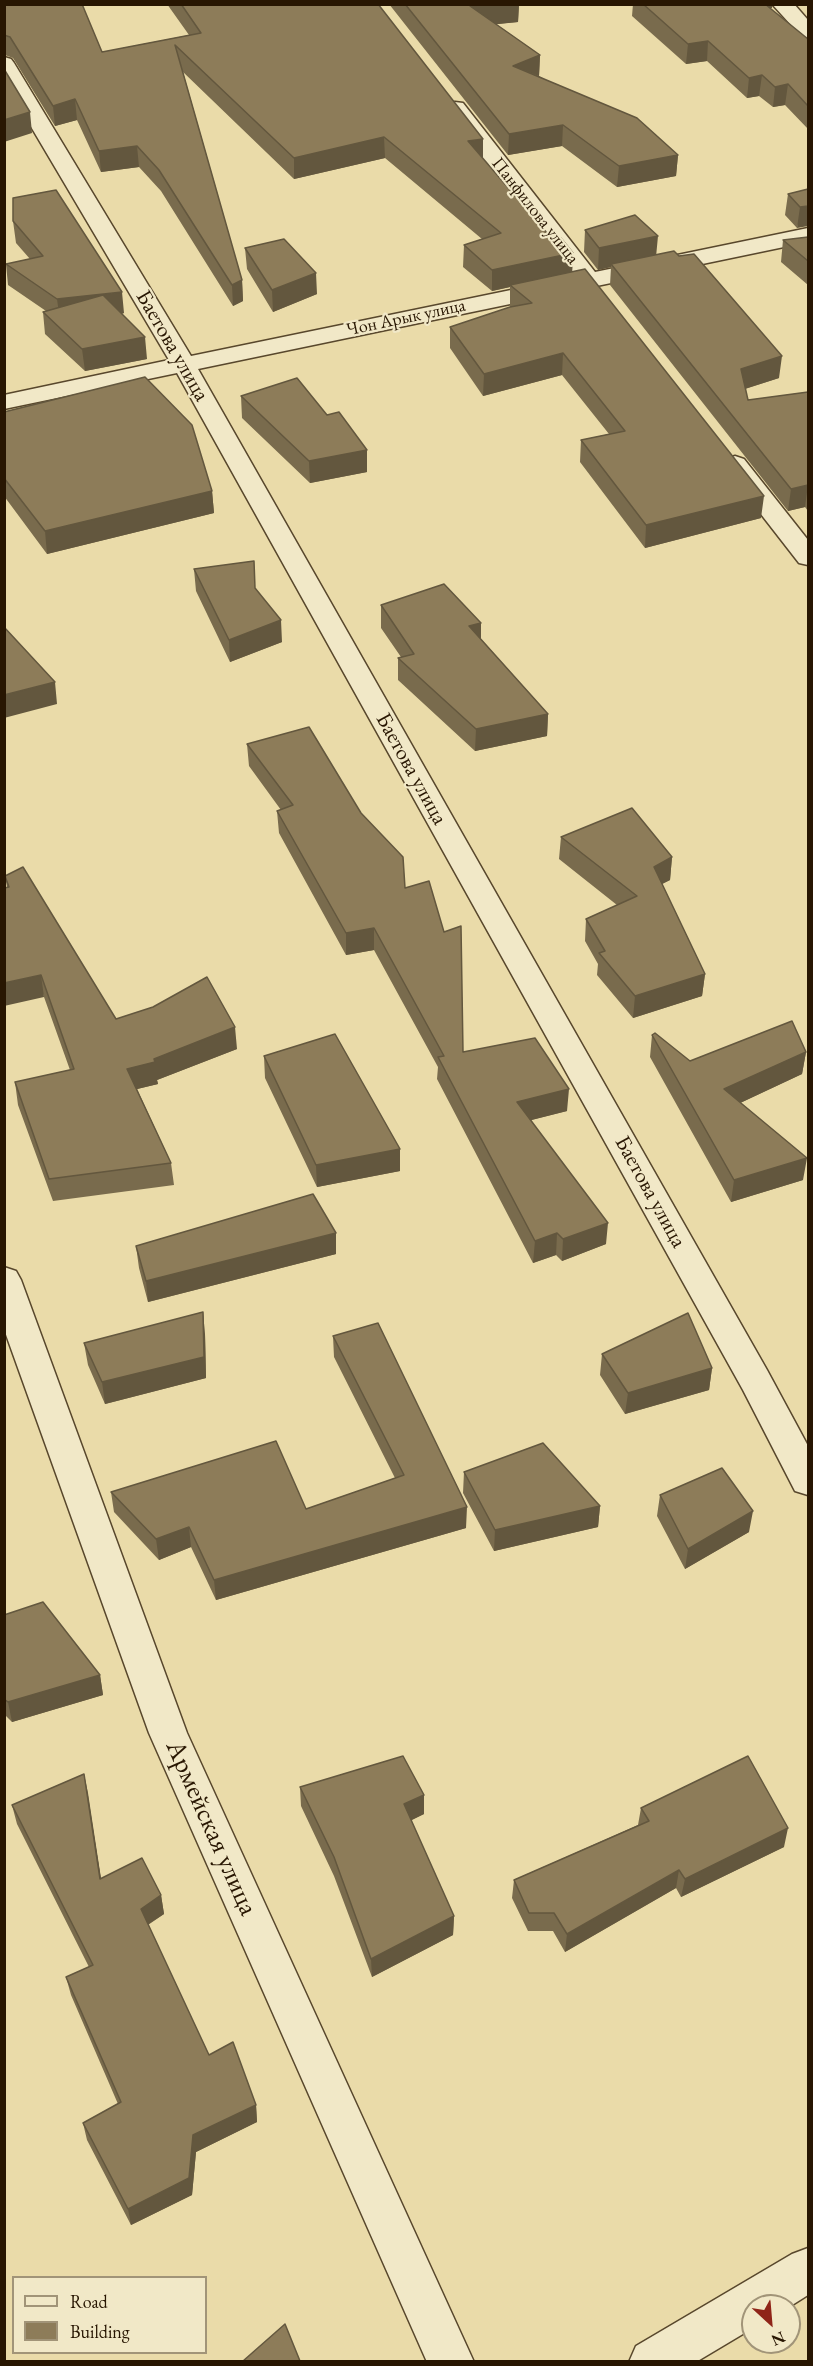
<!DOCTYPE html>
<meta charset="utf-8">
<style>
body{margin:0}
#map{position:relative;width:813px;height:2366px;overflow:hidden;background:#eadba9;font-family:"EB Garamond",serif}
canvas{display:block}
.frame{position:absolute;inset:0;border:6px solid #281602;pointer-events:none}
.legend{position:absolute;left:12px;top:2276px;width:195px;height:78px;box-sizing:border-box;background:#f1e8c7;border:2px solid #a19478;margin:0;padding:8px 10px;list-style:none;font-size:18px;color:#281602}
.legend li{display:flex;align-items:center;gap:12px;height:30px}
.legend b{width:30px;border:2px solid #a19478}
.north{position:absolute;left:741px;top:2294px;width:60px;height:60px;box-sizing:border-box;background:#f1e8c7;border:2px solid #a19478;border-radius:50%;rotate:154deg;font-size:16px;font-weight:700;line-height:24px;text-align:center;color:#281602}
.north::after{content:'';display:block;margin:auto;width:21px;height:27px;background:#8f2418;clip-path:polygon(50% 0,100% 100%,50% 72%,0 100%)}
</style>
<div id="map">
<canvas width="813" height="2366"></canvas>
<div class="frame"></div>
<ul class="legend">
<li><b style="height:8px;background:#f1e8c7"></b>Road</li>
<li><b style="height:16px;background:#8d7c59"></b>Building</li>
</ul>
<div class="north">N</div>
</div>
<script>
const ctx = document.querySelector('canvas').getContext('2d');
ctx.lineJoin = 'round';
const shape = rows => new Path2D(rows.map(r => 'M' + r).join(''));
function stroke(path, color, width, dash) { ctx.strokeStyle = color; ctx.lineWidth = width; ctx.lineCap = dash ? 'butt' : 'round'; ctx.setLineDash(dash || []); ctx.stroke(path); }
function paint(path, color) { ctx.fillStyle = color; ctx.fill(path, 'evenodd'); }
function write(font, color, halo, rows, align = 'center') {
  ctx.font = font + ' "EB Garamond",serif'; ctx.lineWidth = 4.5; ctx.setLineDash([]); ctx.textBaseline = 'middle'; ctx.strokeStyle = halo; ctx.fillStyle = color; for (const [text, x, y, turn = 0] of rows) {
    ctx.save(); ctx.translate(x, y); ctx.rotate((+turn || 0) * Math.PI / 180); ctx.textAlign = isNaN(turn) ? turn : align; if (halo) ctx.strokeText(text, 0, 0); ctx.fillText(text, 0, 0); ctx.restore();
  }
}
const minor = shape([
 [772,4,794,4,808,20,808,38,801,36,772,4],
 [4,57,11,59,14,63,191,356,574,277,444,108,447,103,455,102,463,103,595,272,808,228,808,242,198,369,767,1370,808,1446,808,1495,795,1491,743,1390,177,373,4,409,4,395,169,360,4,81,4,57],
 [735,456,744,459,808,540,808,565,799,563,722,464,726,459,735,456],
 [4,1267,16,1271,21,1280,187,1733,474,2362,427,2362,149,1733,4,1329,4,1267],
 [808,2248,808,2295,789,2307,753,2306,753,2328,696,2362,629,2362,636,2346,792,2254,808,2248]
]);
stroke(minor, '#58472c', 3);
paint(minor, '#f1e8c7');
paint(shape([
 [4,4,102,52,189,35,167,4,378,4,483,159,553,240,573,253,572,272,761,518,645,548,580,462,581,440,609,434,562,375,483,396,450,348,450,327,510,307,510,287,492,291,463,267,464,245,482,239,385,158,294,179,183,72,242,280,243,301,233,306,161,191,139,167,101,172,77,120,55,126,13,58,5,55],
 [389,4,519,4,518,22,496,24,540,55,539,76,678,155,676,176,617,187,562,146,508,155],
 [633,4,772,4,772,8,769,8,808,39,808,129,785,105,773,107,759,96,747,98,707,61,686,64,632,16],
 [808,189,797,228,785,215,788,194],
 [13,221,124,313,122,314,147,359,85,371,45,334,43,312,46,311,8,285,6,264,30,259,16,243],
 [585,230,656,255,779,378,745,389,748,400,808,392,808,511,805,507,788,511,610,285,611,267,598,270,584,252],
 [808,237,808,285,781,262,783,240],
 [245,248,317,294,273,312,247,269],
 [241,396,327,415,367,450,367,472,310,483,242,418],
 [4,412,212,491,214,513,47,554,4,496],
 [194,569,282,642,230,662,196,591],
 [381,605,481,623,481,639,548,714,547,736,475,751,398,680,398,658,401,657,381,628],
 [247,744,405,888,463,1052,567,1111,531,1120,606,1244,562,1261,556,1255,533,1263,437,1079,438,1067,374,950,346,955,279,833,277,811,281,810,249,766],
 [561,837,672,857,670,880,662,884,705,974,702,996,633,1018,597,975,598,964,585,941,586,919,617,905,559,859],
 [5,876,116,1019,237,1049,157,1080,158,1084,137,1089,171,1163,174,1185,53,1201,18,1105,15,1082,70,1070,44,997,7,887],
 [652,1035,690,1061,806,1052,802,1074,740,1103,803,1180,731,1202,650,1057],
 [264,1056,400,1149,400,1171,317,1187,265,1078],
 [136,1246,336,1254,148,1302,139,1268],
 [205,1334,206,1378,105,1404,88,1365,84,1343],
 [333,1336,466,1528,216,1600,191,1547,159,1560,114,1512,111,1492,306,1509,395,1478,334,1357],
 [602,1354,712,1368,709,1390,625,1414,600,1375],
 [464,1472,600,1506,598,1527,494,1551,463,1493],
 [660,1495,749,1532,685,1569,657,1516],
 [4,1615,100,1675,103,1695,12,1722,4,1714],
 [84,1774,101,1879,161,1895,164,1914,148,1925,209,2055,256,2105,257,2122,196,2152,192,2195,131,2225,87,2140,83,2123,118,2104,71,1995,66,1977,89,1967,17,1824,12,1805],
 [300,1787,424,1814,411,1820,454,1916,453,1935,372,1977,334,1876,301,1806],
 [641,1808,784,1847,681,1897,676,1888,565,1952,553,1931,528,1931,512,1898,514,1880,638,1825]
]), '#796b4d');
paint(shape([
 [489,4,519,4,518,22,470,27,470,6],
 [746,4,772,4,772,8,746,11],
 [708,41,707,61,686,64,688,44],
 [540,55,539,76,513,66],
 [762,75,759,96,747,98,749,78],
 [788,84,785,105,773,107,775,87],
 [75,99,77,120,55,126,53,106],
 [30,112,32,133,4,142,4,120],
 [563,125,562,146,508,155,509,134],
 [384,137,385,158,294,179,294,158],
 [483,139,483,160,468,141],
 [137,146,139,167,101,172,99,151],
 [678,155,676,176,617,187,619,166],
 [808,206,808,226,797,228,800,207],
 [658,236,656,257,611,264,611,267,598,270,599,248],
 [573,253,572,275,510,285,510,287,492,291,492,270],
 [316,273,317,294,273,312,272,290],
 [242,280,243,301,233,306,232,285],
 [122,292,124,313,60,321,57,299],
 [145,337,147,359,85,371,82,349],
 [563,353,562,375,483,396,484,374],
 [782,356,779,378,738,391,741,369],
 [367,450,367,472,310,483,309,461],
 [808,485,805,507,788,511,791,489],
 [212,491,214,513,47,554,45,531],
 [764,496,761,518,645,548,646,525],
 [281,620,282,642,230,662,229,640],
 [481,623,481,645,469,626],
 [55,682,57,704,4,718,4,695],
 [548,714,547,736,475,751,476,729],
 [672,857,670,880,652,889,654,867],
 [374,928,374,950,346,955,346,933],
 [705,974,702,996,633,1018,635,996],
 [41,975,44,997,4,1006,4,983],
 [235,1027,237,1049,157,1080,158,1084,129,1091,127,1069],
 [806,1052,802,1074,721,1112,724,1089],
 [569,1089,567,1111,516,1124,517,1102],
 [400,1149,400,1171,317,1187,316,1165],
 [807,1158,803,1180,731,1202,734,1180],
 [608,1223,606,1244,562,1261,563,1239],
 [336,1233,336,1254,148,1302,146,1281],
 [557,1233,556,1255,533,1263,535,1241],
 [203,1312,205,1334,206,1378,105,1404,102,1382],
 [712,1368,709,1390,625,1414,628,1393],
 [600,1506,598,1527,494,1551,495,1530],
 [467,1507,466,1528,216,1600,214,1580],
 [753,1511,749,1532,685,1569,688,1549],
 [189,1527,191,1547,159,1560,156,1539],
 [100,1675,103,1695,12,1722,8,1702],
 [84,1774,88,1793,104,1898,100,1879],
 [424,1795,424,1814,404,1824,404,1804],
 [788,1828,784,1847,681,1897,685,1879],
 [679,1870,676,1888,565,1952,567,1934],
 [161,1895,164,1914,144,1927,141,1909],
 [454,1916,453,1935,372,1977,371,1959],
 [256,2105,257,2122,196,2152,192,2195,131,2225,128,2209,193,2135]
]), '#63573e');
const building = shape([
 [4,4,82,4,102,52,201,33,181,4,378,4,483,139,468,141,553,240,561,238,573,253,492,270,464,245,501,233,384,137,294,158,175,45,242,280,232,285,159,170,137,146,99,151,75,99,53,106,10,37,4,35,4,4],
 [405,4,489,4,470,6,540,55,513,66,637,118,678,155,619,166,563,125,509,134,405,4],
 [643,4,765,4,808,39,808,106,788,84,775,87,762,75,749,78,708,41,688,44,643,4],
 [4,69,30,112,4,120,4,69],
 [808,189,808,206,800,207,788,194,808,189],
 [56,190,122,292,57,299,6,264,43,256,13,221,13,198,56,190],
 [635,215,658,236,599,248,585,230,635,215],
 [808,237,808,261,783,240,808,237],
 [284,239,316,273,272,290,245,248,284,239],
 [674,251,679,256,694,254,782,356,741,369,748,400,808,392,808,486,808,485,791,489,611,264,674,251],
 [585,269,764,496,646,525,581,440,625,431,563,353,484,374,450,327,510,307,532,303,510,285,585,269],
 [103,295,145,337,82,349,43,312,103,295],
 [145,377,192,425,212,491,45,531,4,478,4,412,145,377],
 [297,378,327,415,339,412,367,450,309,461,241,396,297,378],
 [254,561,255,588,281,620,229,640,194,569,254,561],
 [444,584,481,623,469,626,548,714,476,729,398,658,414,654,381,605,444,584],
 [4,627,55,682,4,695,4,627],
 [309,727,361,813,403,857,405,888,429,881,444,932,461,926,463,1052,535,1038,569,1089,517,1102,608,1223,563,1239,557,1233,535,1241,438,1057,444,1056,374,928,346,933,277,811,293,805,247,744,309,727],
 [632,808,672,857,654,867,705,974,635,996,599,953,605,951,586,919,637,896,561,837,632,808],
 [23,867,116,1019,153,1007,207,977,235,1027,154,1059,155,1062,127,1069,171,1163,49,1179,15,1082,74,1069,41,975,4,983,4,888,9,887,5,876,23,867],
 [792,1021,806,1052,724,1089,807,1158,734,1180,652,1035,655,1033,690,1061,792,1021],
 [335,1034,400,1149,316,1165,264,1056,335,1034],
 [313,1194,336,1233,146,1281,136,1246,313,1194],
 [203,1312,204,1357,102,1382,84,1343,203,1312],
 [688,1313,712,1368,628,1393,602,1354,688,1313],
 [378,1323,467,1507,214,1580,189,1527,156,1539,111,1492,276,1441,306,1509,404,1475,333,1336,378,1323],
 [543,1443,600,1506,495,1530,464,1472,543,1443],
 [722,1468,753,1511,688,1549,660,1495,722,1468],
 [43,1602,100,1675,8,1702,4,1699,4,1615,43,1602],
 [403,1756,424,1795,404,1804,454,1916,371,1959,334,1857,300,1787,403,1756],
 [748,1756,788,1828,685,1879,679,1870,567,1934,554,1913,529,1913,514,1880,649,1821,641,1808,748,1756],
 [84,1774,100,1879,142,1858,161,1895,141,1909,209,2055,233,2042,256,2105,193,2135,189,2178,128,2209,83,2123,121,2102,66,1977,93,1965,12,1805,84,1774],
 [285,2324,300,2361,243,2361,285,2324]
]);
paint(building, '#8d7c59');
stroke(building, '#63573e', 1.5);
write('18px', '#281602', '#f1e8c7', [
 ["Панфилова улица",535,211,52],
 ["Чон Арык улица",406,318,-12]
]);
write('22px', '#281602', '#f1e8c7', [
 ["Баетова улица",172,346,60],
 ["Баетова улица",411,769,61],
 ["Баетова улица",650,1192,61]
]);
write('27px', '#281602', '#f1e8c7', [
 ["Армейская улица",211,1828,66]
]);
</script>
